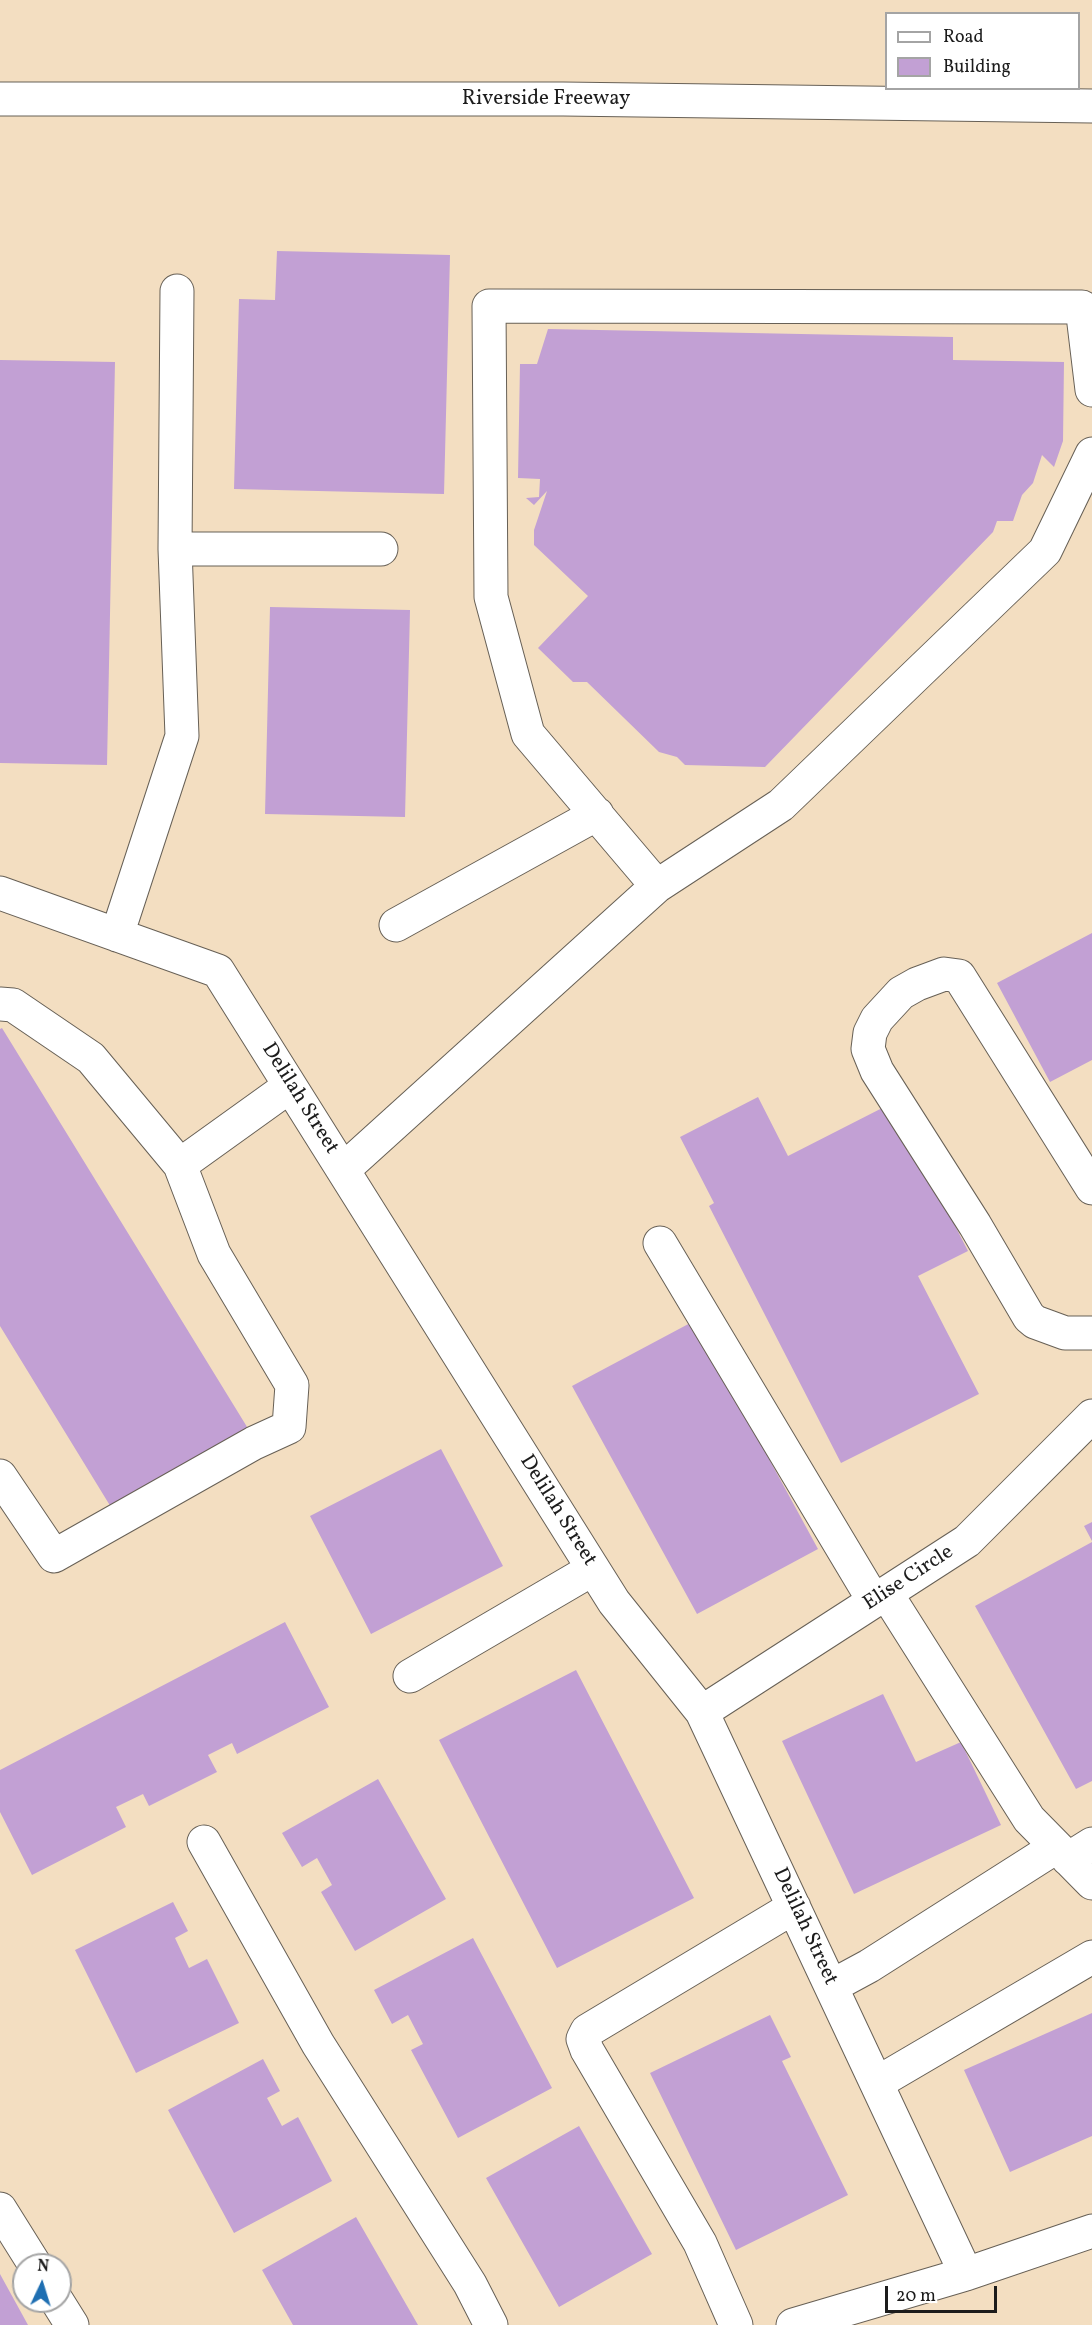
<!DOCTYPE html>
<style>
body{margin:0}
#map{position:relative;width:1092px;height:2325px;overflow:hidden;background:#f3dec1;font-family:Vollkorn,serif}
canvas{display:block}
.legend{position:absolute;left:885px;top:12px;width:195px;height:78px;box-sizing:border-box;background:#fff;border:2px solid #a4a4a4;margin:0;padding:8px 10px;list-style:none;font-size:18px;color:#1c1c1c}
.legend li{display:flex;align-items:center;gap:12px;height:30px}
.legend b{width:30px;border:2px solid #a4a4a4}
.north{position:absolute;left:12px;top:2253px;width:60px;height:60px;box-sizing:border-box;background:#fff;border:2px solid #a4a4a4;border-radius:50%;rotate:4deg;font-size:16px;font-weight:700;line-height:24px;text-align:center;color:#1c1c1c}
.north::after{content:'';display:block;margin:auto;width:21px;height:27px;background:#1f6fb2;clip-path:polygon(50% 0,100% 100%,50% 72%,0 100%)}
.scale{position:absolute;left:885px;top:2286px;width:112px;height:27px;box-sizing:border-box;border:3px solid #1c1c1c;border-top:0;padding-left:8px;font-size:18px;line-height:21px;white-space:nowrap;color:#1c1c1c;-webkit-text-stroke:4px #fff;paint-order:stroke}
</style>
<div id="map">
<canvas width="1092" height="2325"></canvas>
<ul class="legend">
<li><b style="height:8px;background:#fff"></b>Road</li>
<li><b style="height:16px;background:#c2a0d4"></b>Building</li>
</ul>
<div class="north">N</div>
<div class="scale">20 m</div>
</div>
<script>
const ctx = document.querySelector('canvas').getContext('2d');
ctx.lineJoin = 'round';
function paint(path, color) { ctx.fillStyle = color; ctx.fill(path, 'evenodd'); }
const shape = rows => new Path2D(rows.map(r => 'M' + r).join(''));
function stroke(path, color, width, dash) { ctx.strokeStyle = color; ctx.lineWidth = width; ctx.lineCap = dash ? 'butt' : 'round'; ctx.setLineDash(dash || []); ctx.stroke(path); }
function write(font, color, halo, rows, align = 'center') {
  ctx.font = font + ' Vollkorn,serif'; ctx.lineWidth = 4.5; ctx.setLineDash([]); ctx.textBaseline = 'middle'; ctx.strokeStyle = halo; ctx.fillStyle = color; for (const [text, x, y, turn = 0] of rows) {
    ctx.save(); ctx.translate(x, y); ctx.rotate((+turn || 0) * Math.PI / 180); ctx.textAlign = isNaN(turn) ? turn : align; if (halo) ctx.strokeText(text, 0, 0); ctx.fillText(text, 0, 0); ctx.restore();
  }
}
paint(shape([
 [277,251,450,255,444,494,234,489,239,299,275,300],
 [548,329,953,337,953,360,1064,362,1063,441,1054,467,1042,455,1033,483,1022,495,1013,521,997,521,993,532,765,767,685,765,677,757,659,752,587,682,573,682,538,648,588,596,534,545,534,530,547,491,534,505,526,498,539,497,540,479,518,478,520,364,537,364],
 [0,360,115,362,107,765,0,763],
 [270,607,410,610,405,817,265,814],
 [1092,933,1092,1060,1050,1082,997,983],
 [2,1028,252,1435,117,1517,0,1326,0,1029],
 [758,1097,788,1156,892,1103,968,1251,918,1276,979,1394,841,1463,709,1206,714,1203,680,1137],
 [694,1321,818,1549,697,1614,572,1386],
 [441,1449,503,1566,371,1634,310,1516],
 [1092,1522,1092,1541,1084,1526],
 [1092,1542,1092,1781,1076,1789,975,1606],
 [285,1622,329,1707,237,1754,232,1743,208,1755,217,1772,149,1806,143,1794,116,1807,126,1827,32,1875,0,1812,0,1770],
 [576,1670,694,1898,557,1968,439,1740],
 [883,1694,916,1762,961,1742,1001,1825,854,1894,782,1741],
 [378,1779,446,1899,355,1951,321,1892,332,1885,317,1858,302,1867,282,1833],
 [173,1902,188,1931,175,1938,189,1968,207,1959,239,2023,136,2073,75,1950],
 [473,1938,552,2088,458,2138,411,2050,423,2044,408,2015,392,2024,374,1990],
 [1092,2013,1092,2136,1010,2172,964,2070],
 [770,2015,791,2057,782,2061,848,2195,736,2250,650,2073],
 [263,2059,280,2091,267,2098,282,2126,298,2117,332,2181,234,2233,168,2110],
 [579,2126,652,2254,559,2307,486,2178],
 [356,2217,418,2325,293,2325,262,2270],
 [0,2274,28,2325,0,2325]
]), '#c2a0d4');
const minor = shape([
 [175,549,381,549],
 [657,886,528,734,491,597,489,306,1082,307,1092,390],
 [0,893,218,971,614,1602,702,1712,966,2274],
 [396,925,597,814],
 [117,935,182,736,175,549,177,291],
 [0,1004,13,1005,91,1058,180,1165,214,1254,292,1385,289,1427,254,1443,54,1556,0,1476],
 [180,1165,290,1086],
 [343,1170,657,886,781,805,1045,551,1092,454],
 [1092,1188,959,976,944,974,917,984,901,993,877,1019,870,1033,868,1049,877,1071,975,1225,1029,1317,1035,1322,1065,1333,1092,1333],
 [660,1243,874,1601],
 [886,1593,1029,1819,1092,1883],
 [410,1676,593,1569],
 [702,1712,967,1541,1092,1416],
 [204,1842,318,2044,470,2284,491,2325],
 [1068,1859,1092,1844],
 [832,1986,869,1966,1056,1847],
 [877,2083,1092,1957],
 [0,2209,35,2265],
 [57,2301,72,2325],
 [736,2325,700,2243,587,2050,583,2039,587,2031,794,1907],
 [793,2325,966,2274,1092,2231]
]);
const highway = shape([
 [0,99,563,99,1092,106]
]);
stroke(minor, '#676056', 35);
stroke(highway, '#676056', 35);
stroke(minor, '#fff', 33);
stroke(highway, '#fff', 33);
write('21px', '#1c1c1c', '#fff', [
 ["Riverside Freeway",546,100],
 ["Delilah Street",299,1099,58],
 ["Delilah Street",557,1511,58],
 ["Elise Circle",909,1579,-33],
 ["Delilah Street",804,1927,65]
]);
</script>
